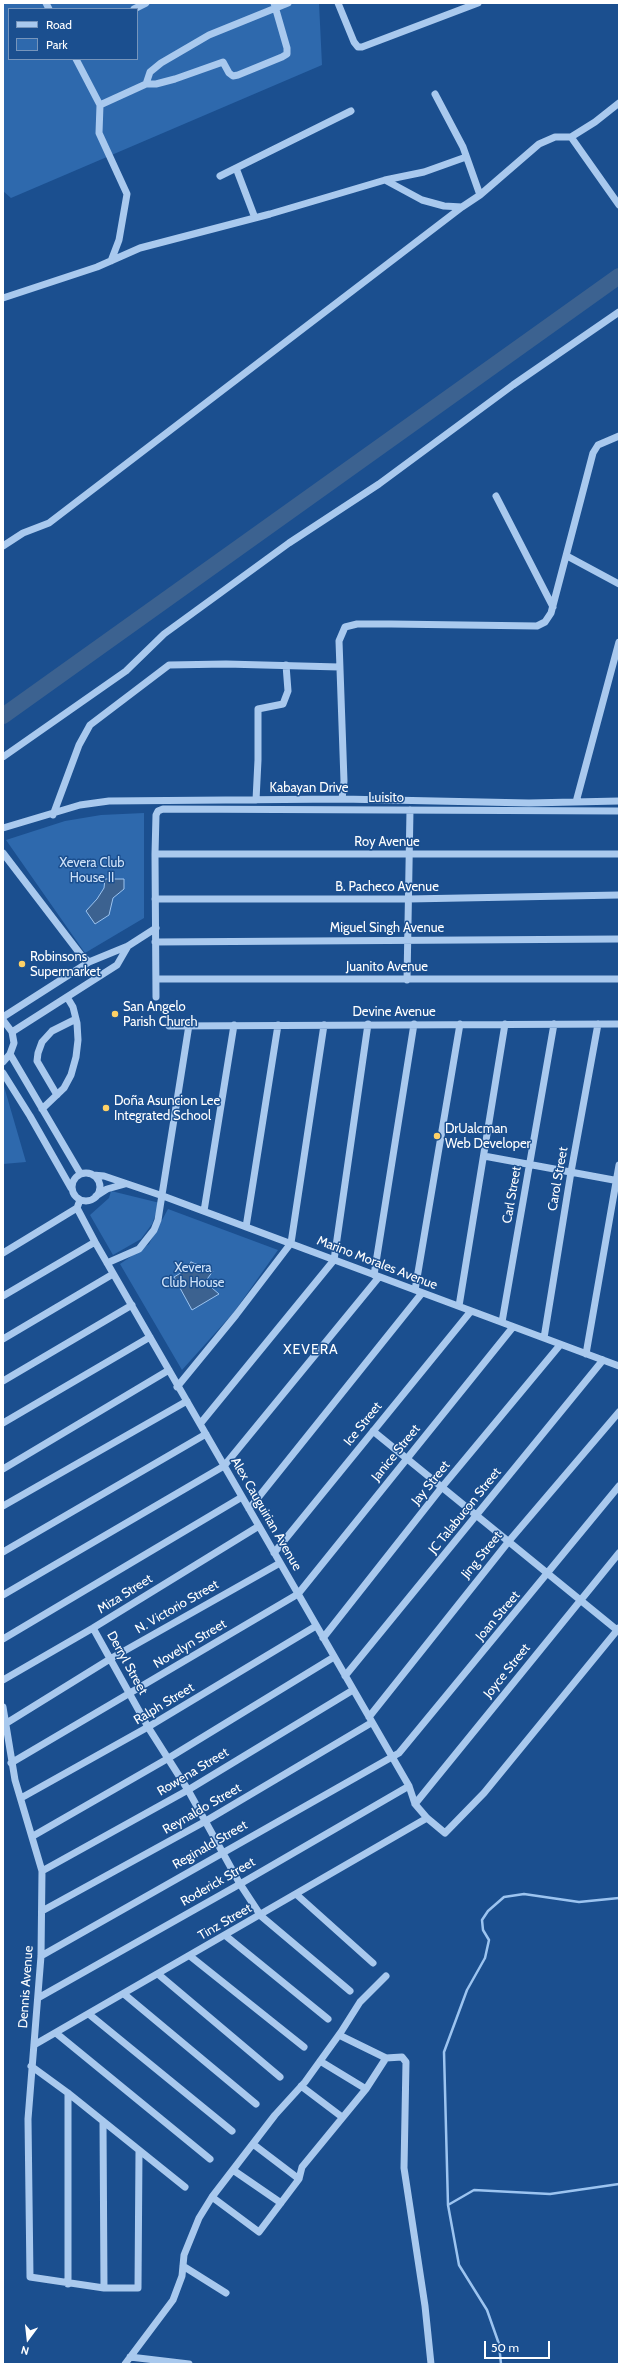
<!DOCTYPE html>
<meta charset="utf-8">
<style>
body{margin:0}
#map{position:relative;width:622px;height:2367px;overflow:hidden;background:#1b4f8f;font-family:Cabin,sans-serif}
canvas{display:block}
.frame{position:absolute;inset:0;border:4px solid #fff;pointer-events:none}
.legend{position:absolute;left:8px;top:8px;width:130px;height:52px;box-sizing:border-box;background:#1b4f8f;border:1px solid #7695bc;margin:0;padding:5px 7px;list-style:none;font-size:12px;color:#fff}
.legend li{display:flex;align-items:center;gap:8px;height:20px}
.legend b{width:20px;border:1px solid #7695bc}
.north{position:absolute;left:8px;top:2319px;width:40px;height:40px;-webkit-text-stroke:3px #1b4f8f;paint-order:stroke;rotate:195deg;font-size:11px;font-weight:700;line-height:16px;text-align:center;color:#fff}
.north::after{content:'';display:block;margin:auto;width:14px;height:18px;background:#fff;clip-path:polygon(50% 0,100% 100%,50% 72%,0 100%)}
.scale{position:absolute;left:484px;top:2341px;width:66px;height:18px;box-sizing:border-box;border:2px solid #fff;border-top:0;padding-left:5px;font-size:12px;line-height:14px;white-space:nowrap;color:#fff;-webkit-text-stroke:3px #1b4f8f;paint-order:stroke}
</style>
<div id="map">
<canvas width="622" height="2367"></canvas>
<div class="frame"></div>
<ul class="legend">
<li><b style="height:5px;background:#a9c9ee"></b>Road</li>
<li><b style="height:11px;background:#2e69ad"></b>Park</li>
</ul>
<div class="north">N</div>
<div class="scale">50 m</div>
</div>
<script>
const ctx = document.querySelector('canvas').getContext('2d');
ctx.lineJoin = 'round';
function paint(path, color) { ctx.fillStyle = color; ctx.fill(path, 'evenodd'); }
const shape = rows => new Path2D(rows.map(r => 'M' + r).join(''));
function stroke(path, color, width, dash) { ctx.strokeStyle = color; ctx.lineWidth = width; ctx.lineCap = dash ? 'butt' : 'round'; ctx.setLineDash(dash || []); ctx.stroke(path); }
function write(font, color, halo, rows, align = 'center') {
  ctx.font = font + ' Cabin,sans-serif'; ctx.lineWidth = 3; ctx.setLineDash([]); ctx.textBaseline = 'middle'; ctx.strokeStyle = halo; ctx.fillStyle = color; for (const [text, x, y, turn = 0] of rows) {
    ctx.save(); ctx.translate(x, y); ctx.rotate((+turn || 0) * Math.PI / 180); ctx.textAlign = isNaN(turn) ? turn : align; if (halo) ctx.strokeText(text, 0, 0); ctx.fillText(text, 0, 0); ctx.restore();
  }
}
paint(shape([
 [3,3,319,3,322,65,11,198,3,191],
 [9,9,137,9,137,59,9,59],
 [144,813,144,918,85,953,6,840,65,821,101,815],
 [3,1083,26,1162,3,1164],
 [111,1191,160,1203,152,1224,141,1239,113,1255,90,1215,109,1198],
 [168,1209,278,1250,234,1312,182,1370,120,1264,149,1244]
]), '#2e69ad');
const water = shape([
 [105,879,124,879,124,889,113,898,109,915,95,924,86,911,97,899,104,888,105,879],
 [191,1262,213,1271,205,1282,219,1294,192,1310,174,1277,184,1271,191,1262]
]);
paint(water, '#3c6290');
stroke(water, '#9cc4f0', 1);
stroke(shape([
 [448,2205,474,2190,550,2194,619,2184],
 [501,2364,499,2344,487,2310,459,2265,448,2205,444,2052,467,1990,485,1958,489,1940,483,1930,482,1920,488,1911,504,1897,524,1894,579,1902,619,1898]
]), '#9cc4f0', 2.5);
stroke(shape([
 [3,716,619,276]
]), '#3c6290', 16);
stroke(shape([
 [46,3,49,9],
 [338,3,354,42,358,47,362,47,478,3],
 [134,9,146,3],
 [76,59,100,105,99,133,127,194,119,240,111,261],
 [146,84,156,84,175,79,223,62,229,73,233,76,238,75,282,57,287,54,287,48,274,3],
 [435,94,463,147,480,195],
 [100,105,146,84,150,72,161,63,209,35,288,3],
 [571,137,619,205],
 [236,168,255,218],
 [220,176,351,111],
 [385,180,424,172,466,157],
 [3,298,97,267,140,248,270,214,385,180,422,200,444,206,462,207,480,195,539,144,555,137,571,137,595,122,619,103],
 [496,496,553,607],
 [3,546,23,533,49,523,462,207],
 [567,556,619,584],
 [3,757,126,671,164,634,289,543,379,484,513,385,619,312],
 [342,799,344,781,339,641,345,627,357,624,391,624,537,626,545,622,551,613,593,453,598,445,619,436],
 [256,800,258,760,258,709,283,704,288,691,286,665],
 [576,802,619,642],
 [53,815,79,745,90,725,169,665,226,664,339,667],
 [3,828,80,805,109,801,342,799,529,803,619,801],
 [3,853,81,955,89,962],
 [155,854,619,854],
 [155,899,409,899,619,895],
 [155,942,619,939],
 [156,979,619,979],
 [407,980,410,810],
 [156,997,155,854,156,815,158,811,163,809,619,811],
 [3,1017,89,962,128,946,156,928],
 [3,1020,12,1032,14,1043,10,1054,3,1062],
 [169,1026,619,1024],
 [12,1032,117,965,128,946],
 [10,1054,80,1173],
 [3,1073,30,1116,71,1188],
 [57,1095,37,1061,38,1053,42,1042,52,1031,76,1019],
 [42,1109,64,1088,71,1075,76,1057,78,1040,77,1023,73,1007,67,997],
 [484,1156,619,1181],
 '72 1187a14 14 0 1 1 28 0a14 14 0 1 1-28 0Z',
 [93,1175,104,1176,163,1196,619,1366],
 [96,1196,107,1189,125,1184],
 [80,1200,77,1208,95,1242,409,1786,415,1804,427,1818,445,1833,484,1793,619,1628],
 [204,1211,234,1025],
 [246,1227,278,1025],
 [3,1253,77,1208],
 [107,1263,139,1249,154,1230,158,1220,189,1025],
 [374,1275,414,1024],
 [415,1290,460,1024],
 [3,1296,95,1242],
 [459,1306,505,1024],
 [502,1322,554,1024],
 [544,1338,571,1172,598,1024],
 [3,1339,113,1274],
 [586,1354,619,1165],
 [3,1381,132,1305],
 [177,1387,236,1315,291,1243,324,1025],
 [3,1423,150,1337],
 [200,1424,334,1260,368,1024],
 [373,1431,617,1630],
 [3,1469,169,1370],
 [3,1506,187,1401],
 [249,1509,422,1293],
 [3,1552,206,1434],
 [274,1553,471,1311],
 [3,1595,224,1466,379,1277],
 [93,1628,148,1727,188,1790,240,1884,261,1916,350,1991],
 [323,1638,442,1487,560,1345],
 [3,1639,242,1497],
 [345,1676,603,1360],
 [3,1680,93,1628,259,1526],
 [3,1707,15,1780,42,1871,41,1956,28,2119,30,2277,104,2288,138,2288,139,2151],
 [369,1717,509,1541,619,1412],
 [5,1724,110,1659,280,1563],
 [11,1763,298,1594,513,1327],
 [21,1798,148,1727,316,1626],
 [415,1804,619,1553],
 [33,1836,167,1759,334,1657],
 [42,1871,188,1790,353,1690],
 [296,1894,373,1963],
 [42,1911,204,1822,371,1723],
 [226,1936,328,2019],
 [41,1956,399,1753,619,1486],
 [190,1956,304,2047],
 [158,1974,280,2077],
 [124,1994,256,2104],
 [38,1998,240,1884,409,1786],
 [90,2015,232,2131],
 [56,2033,210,2159],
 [34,2045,427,1818],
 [386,2058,402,2057,406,2062,404,2168,425,2306,431,2364],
 [320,2061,366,2089],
 [31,2066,68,2093,185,2187],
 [301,2086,342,2117],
 [103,2122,104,2288],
 [253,2144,299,2179],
 [233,2170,281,2203],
 [212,2197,259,2232,299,2179,302,2167,366,2089,386,2058,339,2035],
 [183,2266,226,2293],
 [68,2284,68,2093],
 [130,2357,189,2364],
 [125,2364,173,2300,182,2276,184,2255,199,2218,212,2197,275,2115,305,2082,341,2032,360,2002,386,1976]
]), '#a9c9ee', 7);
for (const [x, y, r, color] of [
 [22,964,4,"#ffd166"],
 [115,1014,4,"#ffd166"],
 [106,1108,4,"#ffd166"],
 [437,1136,4,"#ffd166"]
]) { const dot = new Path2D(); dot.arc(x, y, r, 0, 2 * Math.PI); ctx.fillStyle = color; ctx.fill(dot); stroke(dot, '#1b4f8f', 1.5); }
write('13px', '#fff', '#1b4f8f', [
 ["Kabayan Drive",309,788],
 ["Luisito",386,798],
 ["Roy Avenue",387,842],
 ["B. Pacheco Avenue",387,887],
 ["Miguel Singh Avenue",387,928],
 ["Juanito Avenue",387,967],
 ["Devine Avenue",394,1012],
 ["Carol Street",558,1179,-80],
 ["Carl Street",512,1195,-80],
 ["Marino Morales Avenue",377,1263,21],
 ["Ice Street",363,1424,-51],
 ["Janice Street",396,1453,-51],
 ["Jay Street",431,1483,-51],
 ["JC Talabucon Street",465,1511,-51],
 ["Alex Cauguirian Avenue",266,1514,60],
 ["Jing Street",482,1555,-51],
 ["Miza Street",125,1594,-32],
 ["N. Victorio Street",177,1607,-30],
 ["Joan Street",498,1616,-50],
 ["Novelyn Street",190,1644,-31],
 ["Derryl Street",127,1663,61],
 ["Joyce Street",507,1671,-51],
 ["Ralph Street",164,1704,-31],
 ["Rowena Street",193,1772,-31],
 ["Reynaldo Street",202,1809,-30],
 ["Reginald Street",210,1845,-30],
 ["Roderick Street",218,1882,-30],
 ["Tinz Street",225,1922,-30],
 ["Dennis Avenue",26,1987,-86]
]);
write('13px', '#cfe3fa', '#1b4f8f', [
 ["Xevera Club",92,863],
 ["House II",92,878],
 ["Xevera",193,1268],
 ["Club House",193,1283]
]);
write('13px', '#fff', '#1b4f8f', [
 ["Robinsons",30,957],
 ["Supermarket",30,972],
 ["San Angelo",123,1007],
 ["Parish Church",123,1022],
 ["Doña Asuncion Lee",114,1101],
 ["Integrated School",114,1116],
 ["DrUalcman",445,1129],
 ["Web Developer",445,1144]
], 'left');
ctx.letterSpacing = '1px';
write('14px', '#fff', '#1b4f8f', [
 ["XEVERA",311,1350]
]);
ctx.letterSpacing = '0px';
</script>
